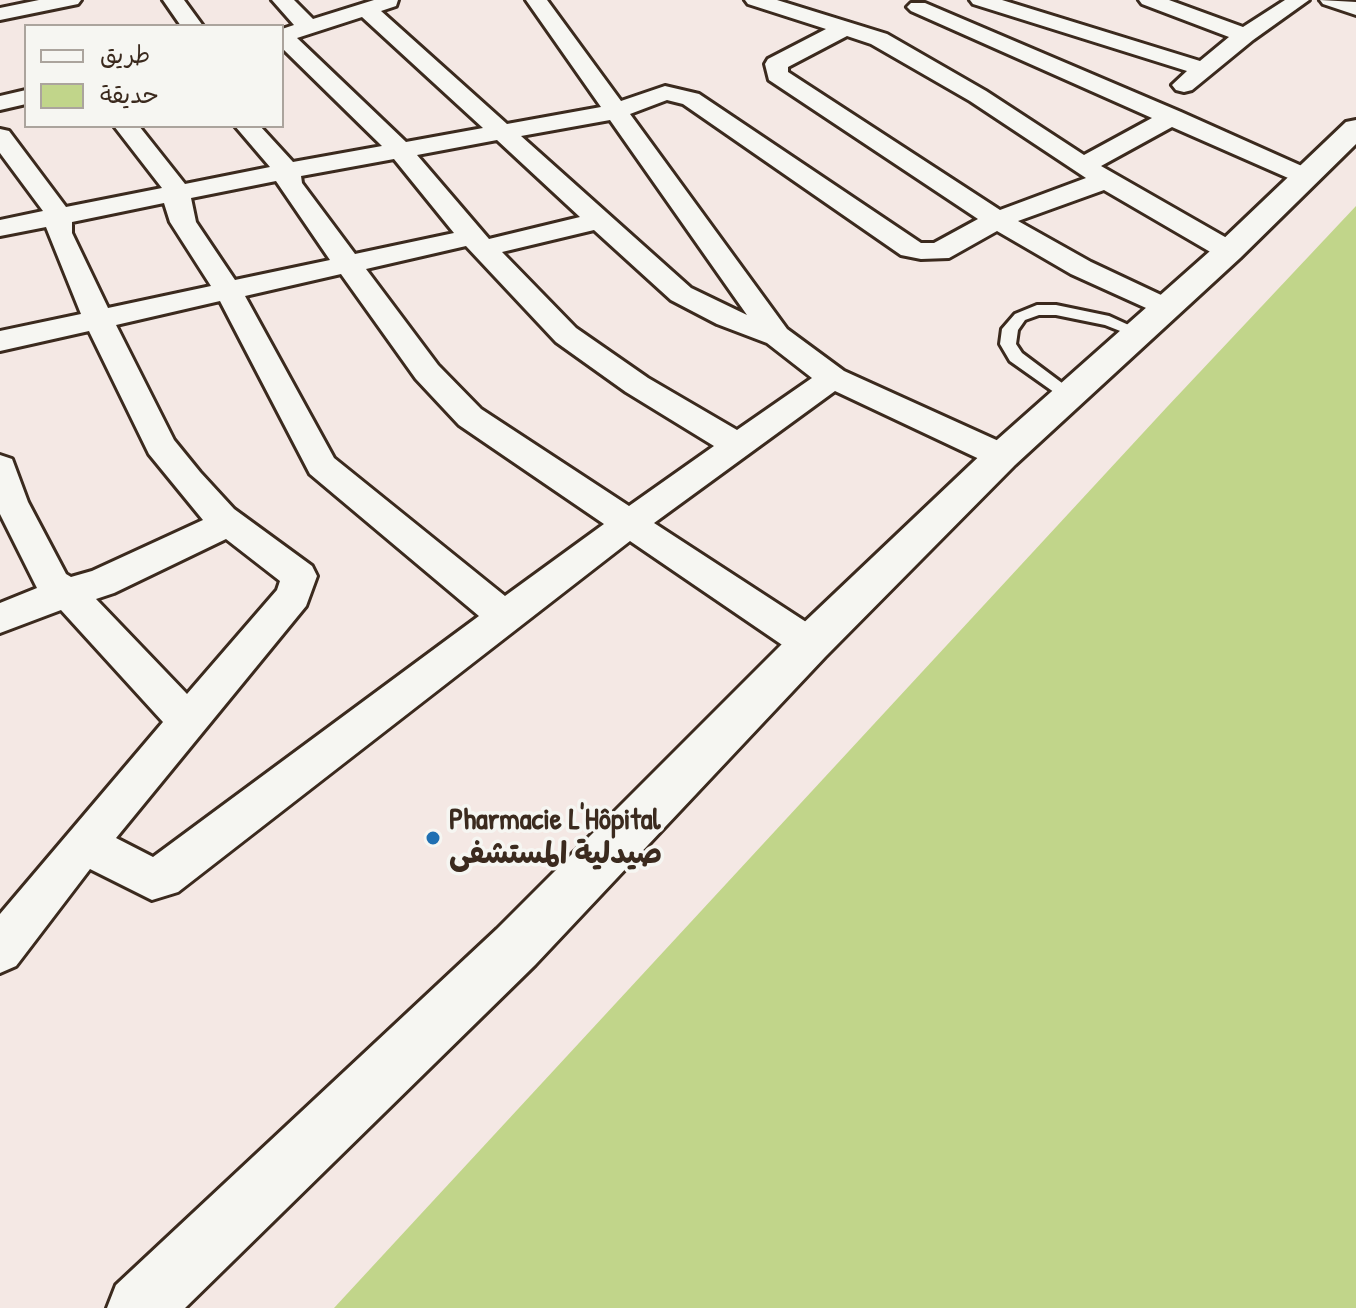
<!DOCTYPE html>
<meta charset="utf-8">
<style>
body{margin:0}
#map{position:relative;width:1356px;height:1308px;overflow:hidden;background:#f4e8e4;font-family:"Patrick Hand","Playpen Sans Arabic",sans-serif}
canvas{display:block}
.legend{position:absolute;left:24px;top:24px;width:260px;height:104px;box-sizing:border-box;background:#f6f6f2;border:2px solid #aba49d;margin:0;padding:10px 14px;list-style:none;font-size:24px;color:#3b2a1e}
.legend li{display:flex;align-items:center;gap:16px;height:40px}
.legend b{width:40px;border:2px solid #aba49d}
</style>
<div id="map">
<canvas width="1356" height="1308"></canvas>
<ul class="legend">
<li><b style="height:10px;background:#f6f6f2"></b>طريق</li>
<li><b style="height:22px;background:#c1d58a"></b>حديقة</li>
</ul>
</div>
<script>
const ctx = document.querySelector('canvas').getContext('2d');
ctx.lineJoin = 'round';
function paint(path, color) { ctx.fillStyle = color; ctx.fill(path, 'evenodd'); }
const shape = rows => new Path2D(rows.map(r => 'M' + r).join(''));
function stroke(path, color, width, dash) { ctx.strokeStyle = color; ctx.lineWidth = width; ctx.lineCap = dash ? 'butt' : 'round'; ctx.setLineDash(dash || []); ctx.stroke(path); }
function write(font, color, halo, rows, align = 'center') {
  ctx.font = font + ' "Patrick Hand","Playpen Sans Arabic",sans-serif'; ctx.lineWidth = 7; ctx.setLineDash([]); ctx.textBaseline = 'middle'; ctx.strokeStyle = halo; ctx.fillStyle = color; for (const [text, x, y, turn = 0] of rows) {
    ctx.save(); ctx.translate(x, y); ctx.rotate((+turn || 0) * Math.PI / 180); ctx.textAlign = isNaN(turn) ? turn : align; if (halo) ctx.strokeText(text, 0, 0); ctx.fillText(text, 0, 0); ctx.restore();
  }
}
paint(shape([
 [1356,206,1356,1308,334,1308,1167,407]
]), '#c1d58a');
const service = shape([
 [1037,305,1056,305,1109,316,1146,333,1138,338,1105,325,1056,315,1039,315,1025,320,1018,330,1016,344,1022,353,1074,392,1076,396,1068,402,1010,361,1000,344,1002,329,1015,314,1037,305]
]);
const minor = shape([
 [39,0,81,0,78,4,0,20,0,8,39,0],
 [163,0,184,0,203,26,181,26,163,0],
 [272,0,294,0,313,19,374,0,398,0,396,6,381,11,507,124,601,107,526,0,547,0,621,101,665,86,699,94,921,243,934,243,978,219,769,80,765,64,768,59,826,29,748,4,745,0,777,0,887,34,986,91,1084,155,1152,118,911,11,907,7,911,3,925,3,1181,112,1313,171,1317,176,1313,181,1295,181,1172,127,1101,166,1239,245,1243,251,1239,257,1229,259,1219,257,1104,190,1018,221,1091,262,1176,302,1180,308,1176,314,1166,317,1071,274,997,231,949,258,921,259,901,255,683,104,667,100,630,114,787,329,844,371,1014,448,1018,456,1014,464,1002,468,990,464,835,391,654,523,823,633,829,644,823,655,810,659,797,655,630,541,178,892,152,900,90,869,16,966,0,973,0,914,163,722,61,610,0,633,0,603,37,588,0,514,0,455,12,459,28,502,66,574,71,577,92,571,203,520,149,454,89,331,0,351,0,331,81,314,46,227,0,236,0,220,43,211,0,153,0,129,9,131,66,207,162,188,114,126,139,126,185,184,270,167,235,126,260,126,293,162,382,146,282,48,282,29,294,25,272,0],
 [362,17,483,128,406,142,297,38,362,17],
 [847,36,871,44,970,101,1086,178,1000,210,788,72,788,67,847,36],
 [610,120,747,315,691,288,521,136,610,120],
 [497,140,580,217,489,239,417,155,497,140],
 [394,159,454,233,355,254,302,183,301,176,394,159],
 [276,181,330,260,235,280,196,222,191,198,276,181],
 [164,203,170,222,211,286,108,308,72,233,72,222,164,203],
 [594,230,671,300,717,324,767,343,812,378,737,430,648,378,576,328,502,252,594,230],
 [466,246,556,342,626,392,714,446,629,506,481,409,438,365,366,269,466,246],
 [341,274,416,379,459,425,604,524,505,596,334,458,245,296,341,274],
 [220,301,310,474,479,616,153,857,116,838,306,606,317,576,312,566,234,509,200,472,174,440,116,325,220,301],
 [226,539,280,581,277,590,187,694,96,599,114,593,226,539],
 [970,0,1002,0,1200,61,1229,37,1142,4,1139,0,1169,0,1243,27,1285,0,1309,0,1253,40,1192,90,1184,92,1176,90,1172,85,1187,71,973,4,970,0],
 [1320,0,1356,2,1356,15,1323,4,1320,0],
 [26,90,26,104,0,110,0,96,26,90]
]);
const primary = shape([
 [1356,120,1356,144,1240,258,1015,465,825,657,535,965,185,1308,107,1308,116,1285,497,929,795,631,989,447,1218,244,1346,122,1356,120]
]);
stroke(service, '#3b2a1e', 6);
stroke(minor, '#3b2a1e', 6);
stroke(primary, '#3b2a1e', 6);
paint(service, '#f6f6f2');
paint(minor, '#f6f6f2');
paint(primary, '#f6f6f2');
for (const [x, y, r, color] of [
 [433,838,8,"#1f6fb2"]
]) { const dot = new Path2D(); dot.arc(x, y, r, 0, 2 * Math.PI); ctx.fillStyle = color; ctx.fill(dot); stroke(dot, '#f6f6f2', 3); }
write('bold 30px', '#3b2a1e', '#f6f6f2', [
 ["Pharmacie L'Hôpital",449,821],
 ["صيدلية المستشفى",449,855]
], 'left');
</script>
